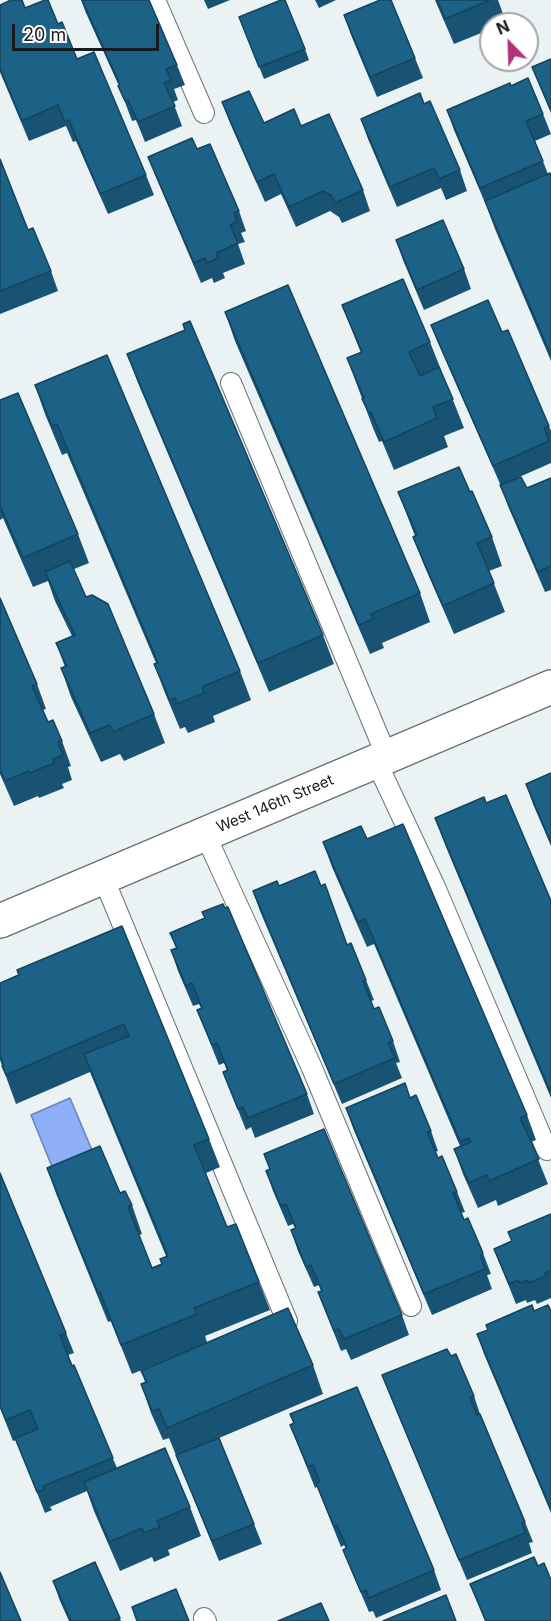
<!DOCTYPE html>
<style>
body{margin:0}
#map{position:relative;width:551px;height:1621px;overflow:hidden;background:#eaf2f3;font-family:Inter,sans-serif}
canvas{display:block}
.north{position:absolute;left:479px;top:12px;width:60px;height:60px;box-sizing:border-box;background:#fff;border:2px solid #a3a4a4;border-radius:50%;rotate:337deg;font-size:16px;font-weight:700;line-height:24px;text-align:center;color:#181b1b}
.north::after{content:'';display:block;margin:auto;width:21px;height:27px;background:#b5327a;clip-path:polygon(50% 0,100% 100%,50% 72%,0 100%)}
.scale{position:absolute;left:12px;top:24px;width:147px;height:27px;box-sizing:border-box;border:3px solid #181b1b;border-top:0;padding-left:8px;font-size:18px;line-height:21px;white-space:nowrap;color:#181b1b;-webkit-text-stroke:4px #fff;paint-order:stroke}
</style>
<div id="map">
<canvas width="551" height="1621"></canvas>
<div class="north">N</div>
<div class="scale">20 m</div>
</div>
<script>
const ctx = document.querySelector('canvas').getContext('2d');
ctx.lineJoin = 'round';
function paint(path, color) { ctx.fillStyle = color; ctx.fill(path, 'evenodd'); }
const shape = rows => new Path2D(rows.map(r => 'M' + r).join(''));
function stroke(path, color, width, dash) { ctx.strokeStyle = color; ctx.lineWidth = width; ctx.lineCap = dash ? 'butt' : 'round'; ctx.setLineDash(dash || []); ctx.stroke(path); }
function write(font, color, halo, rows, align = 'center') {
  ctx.font = font + ' Inter,sans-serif'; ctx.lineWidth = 6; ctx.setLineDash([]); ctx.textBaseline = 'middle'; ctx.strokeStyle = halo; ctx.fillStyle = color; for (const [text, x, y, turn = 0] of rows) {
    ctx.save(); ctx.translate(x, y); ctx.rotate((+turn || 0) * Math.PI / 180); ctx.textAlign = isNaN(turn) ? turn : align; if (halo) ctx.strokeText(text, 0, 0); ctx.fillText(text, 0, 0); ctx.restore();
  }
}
const water = shape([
 [70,1098,97,1162,57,1179,31,1115,70,1098]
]);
paint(water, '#8faef8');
stroke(water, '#6b82b6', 1.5);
const lane = shape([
 [155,0,204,113],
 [231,383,387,757],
 [376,761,435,887,547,1150],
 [205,834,312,1068,411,1306],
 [103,877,287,1321,275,1326],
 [204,1618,206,1621]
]);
const street = shape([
 [0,921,551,687]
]);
stroke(lane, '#6b7273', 22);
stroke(street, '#6b7273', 36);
stroke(lane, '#fff', 20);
stroke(street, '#fff', 33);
paint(shape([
 [81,0,149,0,177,65,185,85,174,89,178,100,173,102,182,126,145,142,136,120,132,121,119,86,86,13],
 [204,0,230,0,208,9],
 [315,0,336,0,319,8],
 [435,0,498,0,506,22,502,24,491,24,491,29,454,44],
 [0,7,25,8,58,24,77,59,146,175,154,195,108,214,76,141,73,142,66,126,29,141,0,72],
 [344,15,415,58,423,78,377,97,351,35],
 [239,17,305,49,309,60,264,79],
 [551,59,551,113,532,67],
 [511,86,543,114,551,134,535,141,548,174,551,176,551,361,495,229,486,205,454,130,447,110],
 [222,102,264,123,301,126,363,190,370,211,342,223,339,217,330,211,296,227,281,194,265,202,230,123],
 [424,104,460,170,467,191,446,200,441,188,397,207,368,139,361,119],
 [197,149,239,211,246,231,241,233,245,242,238,244,245,264,223,273,225,278,214,283,212,278,201,283,156,177,148,157],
 [0,159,28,230,51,271,58,291,0,314],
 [396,240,464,269,471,289,424,310,403,260],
 [342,305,430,342,464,428,444,436,448,447,394,470,382,441,379,442,373,428,347,358,361,353],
 [225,312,420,593,430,622,382,643,384,648,370,654,235,341],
 [431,325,502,332,549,426,551,431,551,463,517,478,527,488,551,478,551,590,545,592,508,506,501,486,439,345],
 [127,354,323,635,334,664,269,692,138,383],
 [35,385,240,671,251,700,213,716,215,722,188,733,185,727,180,729,165,693,154,664,156,663,67,453,62,455,45,414],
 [0,400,78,534,89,563,74,569,86,597,154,714,165,743,124,761,120,754,101,762,71,697,61,668,65,667,56,643,72,636,55,601,48,581,33,587,3,518,0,520],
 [398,492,470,492,492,537,502,566,489,571,505,612,454,634,424,565,413,537,415,536],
 [0,598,37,684,46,709,43,710,48,722,62,741,71,766,68,767,72,780,62,784,64,788,39,798,38,796,14,806,0,774],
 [551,773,551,846,533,804,526,784],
 [486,803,551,901,551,1098,446,847,435,818],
 [367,839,527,1115,536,1140,531,1142,548,1184,498,1206,496,1200,478,1208,463,1174,454,1149,460,1146,374,944,367,947,332,867,323,842],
 [279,886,347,945,366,980,374,1000,371,1001,374,1009,393,1041,400,1062,396,1063,402,1078,342,1104,260,911,253,891],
 [122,926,209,1139,220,1167,206,1173,227,1227,259,1282,270,1310,205,1336,207,1342,313,1365,323,1394,219,1438,254,1524,262,1544,219,1561,184,1475,169,1438,163,1440,151,1413,141,1384,145,1382,141,1371,181,1354,132,1374,111,1321,108,1322,57,1196,47,1168,120,1193,132,1205,142,1234,139,1235,152,1268,162,1264,166,1256,90,1072,16,1104,0,1060,0,983],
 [170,933,307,1094,314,1114,255,1138,251,1127,246,1130,223,1072,227,1071,224,1063,219,1065,197,1010,201,1008,199,1004,193,1006,178,971,171,950,176,948],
 [410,1098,431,1131,438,1151,435,1152,457,1192,465,1212,461,1213,483,1253,491,1274,487,1275,492,1289,432,1315,353,1128,346,1108],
 [264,1154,402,1315,409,1335,351,1360,346,1349,341,1351,318,1292,321,1291,319,1285,314,1287,298,1251,291,1230,295,1228,293,1224,288,1226,273,1191,266,1171,270,1169],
 [0,1173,66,1333,74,1353,68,1355,117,1468,190,1507,201,1536,168,1550,170,1555,154,1562,152,1557,120,1571,94,1511,87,1491,50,1507,52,1510,45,1513,16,1440,13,1441,0,1408],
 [551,1214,551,1298,537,1304,535,1300,527,1303,526,1300,516,1304,494,1249,512,1241],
 [534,1311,551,1311,551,1513,484,1354,477,1334],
 [451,1356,474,1396,480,1414,525,1522,533,1542,529,1543,532,1553,467,1580,390,1395,382,1375],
 [290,1414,434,1570,441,1590,376,1618,373,1611,369,1612,351,1570,343,1550,346,1549,344,1545,341,1547,317,1487,315,1488,298,1445,290,1425,294,1424],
 [95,1562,121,1621,69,1621,60,1601,53,1581],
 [538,1566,551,1621,485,1621,470,1584]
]), '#185373');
const building = shape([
 [11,0,22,0,25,8,45,0,48,0,58,24,62,22,77,59,94,52,146,175,100,194,69,120,65,122,58,105,22,121,0,69,0,7,1,7,0,5,11,0],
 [82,0,149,0,177,65,166,69,171,80,164,83,175,106,138,122,128,100,125,101,118,86,120,85,82,0],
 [281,0,285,0,305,49,259,67,239,17,281,0],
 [380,0,391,0,415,58,370,77,344,15,380,0],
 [437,0,490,0,445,19,437,0],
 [551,59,551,111,532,67,551,59],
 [528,78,543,114,526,121,543,161,480,188,447,110,510,83,511,86,528,78],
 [249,91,264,123,294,109,301,126,329,114,363,190,335,203,332,196,323,191,289,207,274,174,257,182,222,102,249,91],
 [420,93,424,104,430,101,460,170,439,179,434,168,390,187,361,119,420,93],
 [192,138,197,149,210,144,239,211,234,213,237,221,230,225,238,243,216,253,218,258,207,263,205,258,194,263,148,157,192,138],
 [0,159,28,230,33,228,51,271,0,291,0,159],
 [550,173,551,176,551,356,485,201,550,173],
 [443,220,464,269,417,290,396,240,443,220],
 [403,279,430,342,409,352,420,376,439,367,453,399,433,407,437,418,384,442,371,412,369,413,362,399,364,398,347,358,362,352,342,305,403,279],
 [288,285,420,593,371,614,373,619,359,625,225,312,288,285],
 [488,300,502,332,508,330,549,426,544,428,549,441,493,466,431,325,488,300],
 [190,321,323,635,258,663,127,354,185,330,183,324,190,321],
 [107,355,240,671,202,687,204,693,177,704,175,698,170,700,154,664,158,663,57,424,52,426,35,385,107,355],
 [18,393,78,534,23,558,0,506,0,400,18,393],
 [459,467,470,492,472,491,492,537,477,543,494,583,443,606,413,537,417,535,398,492,459,467],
 [521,477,527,488,551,478,551,566,538,572,500,485,521,477],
 [70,561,86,597,92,595,108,604,154,714,113,732,110,725,90,733,61,668,67,666,56,643,75,635,45,572,70,561],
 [0,598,37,684,32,686,48,722,53,720,62,741,58,742,63,755,53,759,54,763,30,773,29,771,5,781,0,770,0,598],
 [551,773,551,843,526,784,551,773],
 [506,795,551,901,551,1094,435,818,484,797,486,803,506,795],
 [403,824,527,1115,520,1118,539,1159,489,1181,487,1175,469,1183,454,1149,471,1142,469,1138,460,1141,365,919,358,922,323,842,361,826,367,839,403,824],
 [315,871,321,886,325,884,347,945,351,943,366,980,363,981,374,1009,379,1007,393,1041,388,1043,395,1058,334,1084,253,891,277,881,279,886,315,871],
 [223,904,225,908,228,907,307,1094,248,1118,243,1107,238,1109,223,1072,228,1070,217,1043,212,1045,197,1010,202,1008,192,983,186,986,171,950,177,948,170,933,205,918,202,912,223,904],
 [122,926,209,1139,194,1145,227,1227,236,1224,259,1282,194,1308,197,1314,121,1345,100,1292,98,1293,47,1168,100,1146,120,1193,125,1191,132,1205,128,1207,152,1268,162,1264,160,1259,168,1256,84,1054,129,1036,124,1024,6,1075,2,1066,4,1065,0,1056,0,983,19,975,17,970,122,926],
 [405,1083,410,1098,416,1095,431,1131,427,1132,438,1158,442,1156,457,1192,453,1193,464,1220,468,1218,483,1253,480,1255,485,1269,424,1294,346,1108,405,1083],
 [324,1129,402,1315,344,1339,339,1329,334,1331,318,1292,322,1291,311,1265,306,1267,291,1230,296,1228,286,1204,281,1206,266,1171,270,1169,264,1154,324,1129],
 [0,1173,66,1333,60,1335,72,1366,74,1365,113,1458,43,1486,44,1489,37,1492,15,1438,38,1429,30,1410,6,1420,0,1406,0,1173],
 [551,1214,551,1271,545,1273,546,1276,529,1283,528,1280,520,1283,518,1280,509,1284,494,1249,512,1241,508,1232,551,1214],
 [532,1305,534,1311,548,1305,551,1311,551,1510,477,1334,488,1330,486,1325,532,1305],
 [288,1308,313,1365,167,1428,159,1409,152,1411,141,1384,147,1382,141,1371,288,1308],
 [447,1349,451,1356,456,1354,474,1396,470,1398,477,1415,480,1414,525,1522,522,1523,525,1533,459,1560,382,1375,447,1349],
 [357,1387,434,1570,369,1598,366,1590,361,1592,343,1550,347,1548,337,1525,334,1526,316,1483,320,1482,313,1465,308,1467,290,1425,294,1423,290,1414,357,1387],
 [219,1438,254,1524,212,1541,176,1455,219,1438],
 [165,1448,190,1507,157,1521,160,1527,144,1533,142,1528,109,1542,84,1482,165,1448],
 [534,1557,538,1566,544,1563,551,1580,551,1621,486,1621,470,1584,534,1557],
 [95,1562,120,1618,114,1621,71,1621,53,1581,95,1562],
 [0,1572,21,1621,0,1621,0,1572],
 [176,1589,189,1621,137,1621,132,1607,176,1589],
 [446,1595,456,1621,383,1621,446,1595],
 [321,1603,329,1621,278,1621,321,1603]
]);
paint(building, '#1c6186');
stroke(building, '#14445e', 1.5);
write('15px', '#181b1b', '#fff', [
 ["West 146th Street",275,804,-23]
]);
</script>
